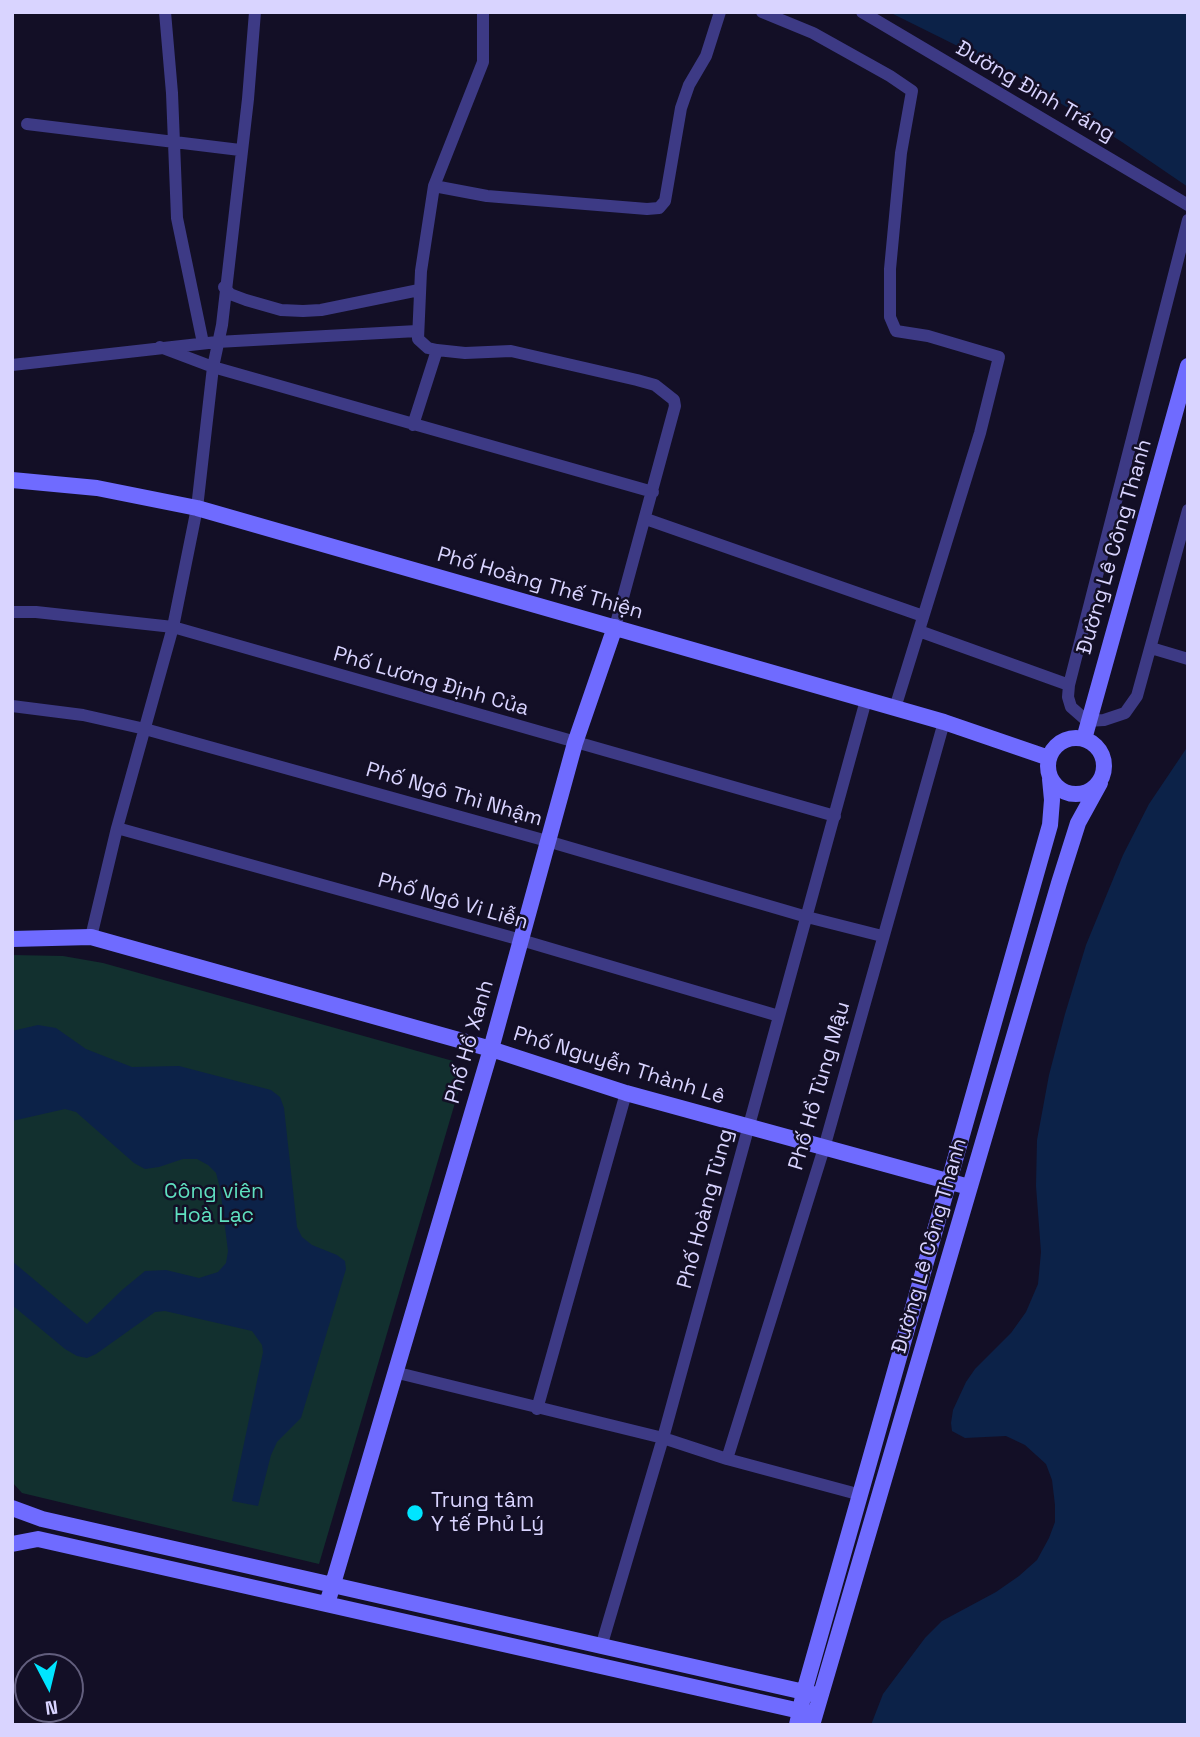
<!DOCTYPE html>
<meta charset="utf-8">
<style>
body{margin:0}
#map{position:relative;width:1200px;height:1737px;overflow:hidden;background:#130f26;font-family:"Space Grotesk",sans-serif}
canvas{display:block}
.frame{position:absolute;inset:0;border:14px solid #d9d4ff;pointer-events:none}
.north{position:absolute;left:14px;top:1653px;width:70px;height:70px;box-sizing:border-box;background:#130f26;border:2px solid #625e7d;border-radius:50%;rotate:173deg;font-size:19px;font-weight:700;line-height:28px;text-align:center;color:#d9d4ff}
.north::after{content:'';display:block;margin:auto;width:24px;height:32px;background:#00e5ff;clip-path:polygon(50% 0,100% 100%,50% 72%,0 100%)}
</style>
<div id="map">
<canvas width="1200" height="1737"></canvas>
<div class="frame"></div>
<div class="north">N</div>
</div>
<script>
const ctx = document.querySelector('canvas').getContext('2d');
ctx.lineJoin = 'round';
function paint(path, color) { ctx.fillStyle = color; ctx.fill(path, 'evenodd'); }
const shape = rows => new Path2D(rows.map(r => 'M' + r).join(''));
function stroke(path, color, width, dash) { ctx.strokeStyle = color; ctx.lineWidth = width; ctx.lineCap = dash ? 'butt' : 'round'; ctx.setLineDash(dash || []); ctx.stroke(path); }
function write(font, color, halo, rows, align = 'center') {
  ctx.font = font + ' "Space Grotesk",sans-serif'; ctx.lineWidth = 5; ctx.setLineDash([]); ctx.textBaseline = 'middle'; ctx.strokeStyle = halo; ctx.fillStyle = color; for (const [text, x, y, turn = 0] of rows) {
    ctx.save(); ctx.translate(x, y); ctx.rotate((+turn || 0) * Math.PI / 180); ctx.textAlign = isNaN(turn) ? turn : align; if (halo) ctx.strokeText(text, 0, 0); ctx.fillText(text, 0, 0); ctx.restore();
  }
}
paint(shape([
 [12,955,63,956,103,963,453,1061,462,1079,319,1564,22,1493,12,1482]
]), '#12302f');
paint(shape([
 [889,12,1188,12,1188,187,1122,142,1014,74],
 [1188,746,1188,1725,871,1725,883,1694,925,1638,942,1621,996,1592,1019,1576,1037,1560,1049,1538,1055,1522,1055,1505,1052,1480,1046,1464,1025,1445,1006,1436,965,1438,952,1431,951,1423,953,1410,966,1382,975,1369,1011,1333,1026,1312,1038,1284,1041,1252,1036,1186,1037,1140,1049,1075,1065,1014,1086,945,1123,855,1149,804],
 [38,1025,56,1028,86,1049,132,1067,179,1066,271,1090,280,1097,284,1108,297,1227,302,1237,312,1245,337,1255,345,1261,346,1269,301,1418,277,1442,271,1455,258,1506,232,1501,263,1352,262,1345,252,1331,165,1311,155,1312,96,1354,87,1358,77,1356,65,1349,12,1305,12,1261,87,1324,122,1290,145,1271,166,1270,199,1278,218,1272,226,1263,228,1251,220,1188,216,1173,208,1165,197,1159,183,1159,159,1167,145,1169,134,1163,76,1112,65,1109,12,1121,12,1031]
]), '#0c2248');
stroke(shape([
 [165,12,172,93,177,218,203,343],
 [483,12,483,62,434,186,421,271,418,339,428,348,437,350,465,353,511,351,637,380,655,385,674,400,675,406,615,627],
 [762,12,813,33,890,76,912,91,901,153,890,269,890,317,896,331,928,336,999,357,980,433,895,708],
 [862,12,1188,205],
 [27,124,240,150],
 [434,186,487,196,647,209,659,208,665,201,681,108,689,85,706,56,720,12],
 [1188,220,1069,685,1068,697,1071,707,1087,721,1104,720,1125,713,1137,696,1188,510],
 [224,287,230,294,246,300,281,310,303,311,321,310,419,290],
 [160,347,213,367,653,492],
 [12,365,217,342,417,331],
 [413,425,437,350],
 [646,519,923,616],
 [12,612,36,612,173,627,835,816],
 [919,631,1069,685],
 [1151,648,1188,659],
 [12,706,83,715,145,729,547,841,807,917,882,936],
 [117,828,521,940,779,1016],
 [91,937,117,828,173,627,197,508,213,367,222,325,248,99,255,12],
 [394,1372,663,1438,727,1459,861,1495],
 [537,1409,626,1093],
 [727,1459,824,1148,944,722],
 [601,1647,663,1438,866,700]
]), '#3d3a85', 12);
stroke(shape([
 [12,480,97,488,197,508,944,722,1049,758],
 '1048 766a28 28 0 1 1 56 0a28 28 0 1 1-56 0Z',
 [1084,739,1188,366],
 [12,939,91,937,491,1049,626,1093,969,1187],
 [12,1508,42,1519,813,1694],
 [12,1544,38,1539,809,1713],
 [327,1604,491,1049,575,743,615,627],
 [797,1725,804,1692,1050,825,1052,800,1050,779],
 [812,1725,1059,883,1078,823,1100,783]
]), '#6f6bff', 16);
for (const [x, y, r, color] of [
 [415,1513,9,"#00e5ff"]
]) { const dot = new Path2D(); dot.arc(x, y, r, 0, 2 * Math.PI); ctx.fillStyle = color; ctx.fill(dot); stroke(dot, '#130f26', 2.5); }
write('21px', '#d9d4ff', '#130f26', [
 ["Đường Đinh Tráng",1035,92,30],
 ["Đường Lê Công Thanh",1115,547,-74],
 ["Phố Hoàng Thế Thiện",540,584,16],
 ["Phố Lương Định Của",431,682,16],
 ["Phố Ngô Thì Nhậm",454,795,16],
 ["Phố Ngô Vi Liễn",453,902,16],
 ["Phố Hồ Xanh",470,1042,-74],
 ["Phố Nguyễn Thành Lê",619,1066,17],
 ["Phố Hồ Tùng Mậu",820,1086,-74],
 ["Phố Hoàng Tùng",706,1209,-75],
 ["Đường Lê Công Thanh",930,1246,-74]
]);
write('21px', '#5fe0c0', '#130f26', [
 ["Công viên",214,1192],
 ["Hoà Lạc",214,1216]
]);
write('21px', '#d9d4ff', '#130f26', [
 ["Trung tâm",431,1501],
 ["Y tế Phủ Lý",431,1525]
], 'left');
</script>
